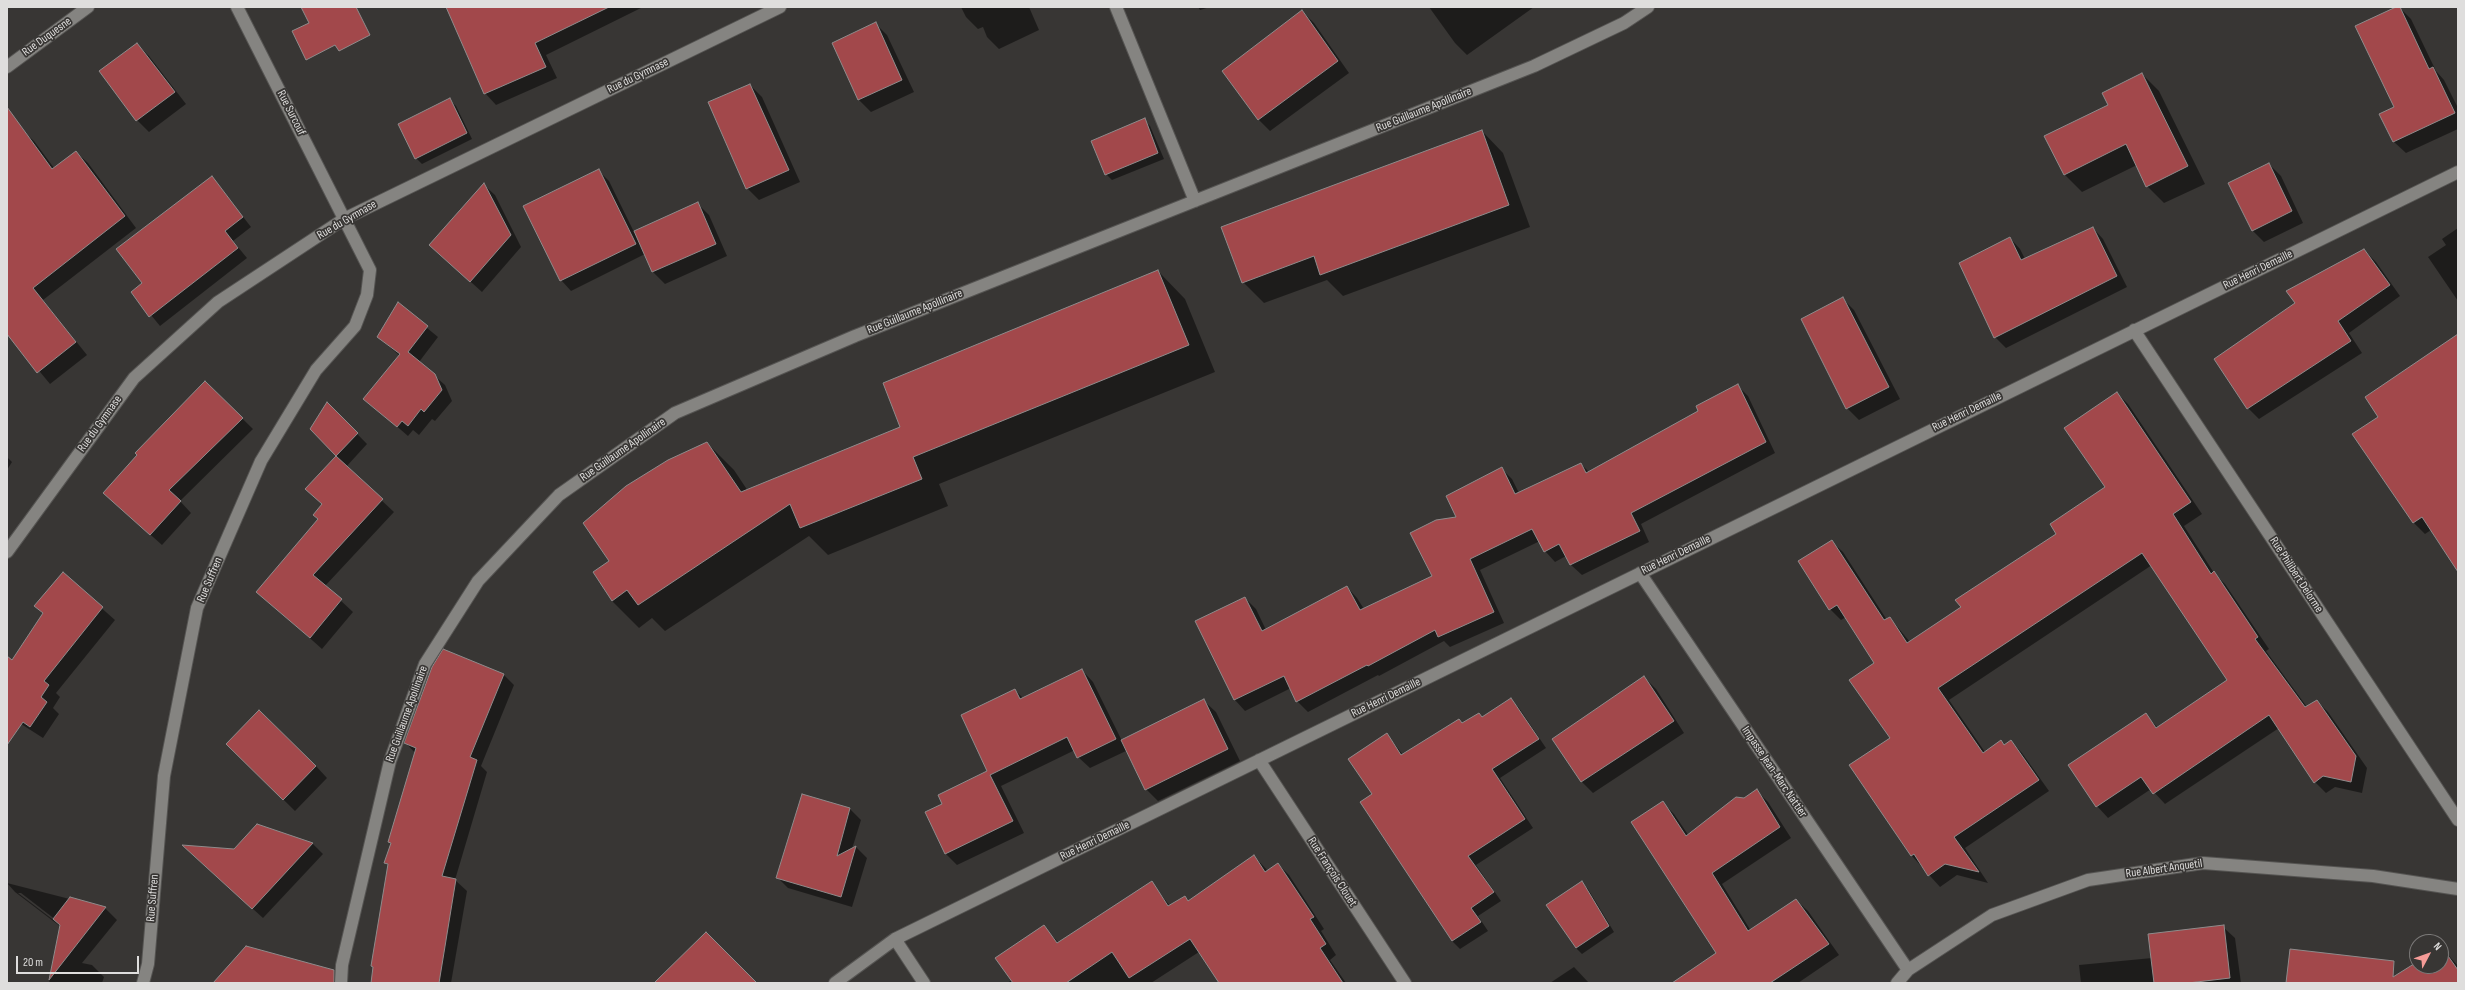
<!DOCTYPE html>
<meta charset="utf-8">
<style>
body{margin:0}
#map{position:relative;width:2465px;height:990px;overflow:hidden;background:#383634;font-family:"Sofia Sans Condensed",sans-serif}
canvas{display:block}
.frame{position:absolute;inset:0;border:8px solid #dfdedd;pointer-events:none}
.north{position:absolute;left:2409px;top:934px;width:40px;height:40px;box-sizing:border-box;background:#383634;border:1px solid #7b7978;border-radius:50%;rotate:49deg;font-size:11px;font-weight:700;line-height:16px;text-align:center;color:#dfdedd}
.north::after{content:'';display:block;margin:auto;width:14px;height:18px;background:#f59b97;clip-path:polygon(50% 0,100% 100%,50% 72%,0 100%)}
.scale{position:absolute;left:16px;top:956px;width:123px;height:18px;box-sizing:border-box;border:2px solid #dfdedd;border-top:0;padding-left:5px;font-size:12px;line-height:14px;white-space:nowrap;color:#dfdedd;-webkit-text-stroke:3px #383634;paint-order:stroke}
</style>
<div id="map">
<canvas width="2465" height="990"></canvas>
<div class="frame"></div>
<div class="north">N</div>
<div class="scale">20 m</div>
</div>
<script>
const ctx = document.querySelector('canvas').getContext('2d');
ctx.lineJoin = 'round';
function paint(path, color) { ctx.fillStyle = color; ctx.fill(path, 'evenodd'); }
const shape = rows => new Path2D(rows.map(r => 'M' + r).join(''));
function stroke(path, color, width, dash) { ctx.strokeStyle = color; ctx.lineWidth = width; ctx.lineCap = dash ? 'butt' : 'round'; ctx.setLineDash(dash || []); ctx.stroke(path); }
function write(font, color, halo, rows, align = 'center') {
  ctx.font = font + ' "Sofia Sans Condensed",sans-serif'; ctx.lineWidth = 3.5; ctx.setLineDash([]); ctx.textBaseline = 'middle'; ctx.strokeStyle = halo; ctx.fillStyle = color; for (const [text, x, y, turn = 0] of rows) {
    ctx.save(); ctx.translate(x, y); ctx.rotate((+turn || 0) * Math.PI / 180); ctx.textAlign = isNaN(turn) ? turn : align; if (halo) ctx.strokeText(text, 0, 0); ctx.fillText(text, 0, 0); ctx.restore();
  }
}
paint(shape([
 [447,7,643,7,546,55,557,78,496,105,485,93],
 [961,7,1029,7,1039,30,999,49,987,37,983,27,978,29,966,17],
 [1198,7,1210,7,1200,10],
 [1429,7,1534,7,1467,55,1455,43],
 [2399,7,2411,19,2436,71,2444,80,2458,108,2458,129,2406,153,2394,142,2381,114,2395,107],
 [1302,11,1314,23,1349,73,1270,131,1258,119],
 [875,23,887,35,914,92,871,112,859,100,833,43],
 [137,44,149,56,186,104,149,132,137,120],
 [2142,74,2159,91,2205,184,2164,203,2147,186,2137,165,2082,192,2065,175,2046,136,2109,105],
 [750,85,762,97,800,182,759,200,747,188],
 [450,100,456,106,472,139,422,164,416,158],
 [1144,120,1150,126,1164,159,1112,180,1106,174],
 [22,130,34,141,54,168,76,152,88,163,136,228,43,300,87,355,50,384,7,332,7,141],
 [1482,131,1503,153,1530,227,1343,296,1327,280,1264,303,1243,282],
 [2269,164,2281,176,2303,223,2264,242,2252,230],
 [598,170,609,181,634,232,697,203,709,215,727,256,665,284,653,272,645,254,571,291,561,280,524,206],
 [212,177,251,227,233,241,247,258,160,326,132,292,143,284],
 [484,185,495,195,521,247,482,292,441,255],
 [2093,228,2103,239,2127,287,2006,348,1995,337,2010,238,2020,249,2025,259],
 [2458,228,2458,301,2428,257,2446,245,2442,239],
 [2364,250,2376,262,2400,296,2349,333,2362,353,2259,419,2248,408,2296,304],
 [1158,271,1185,299,1215,372,939,484,948,506,828,555,809,536,665,631,652,618,639,628,612,601,610,562,707,443,734,470,748,491,902,428],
 [1842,298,1854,310,1900,399,1859,420,1847,408],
 [398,304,438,337,419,362,445,385,452,401,435,421,432,419,419,435,413,430,408,436,365,399,400,356,378,337],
 [2458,343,2458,571,2431,530,2425,534,2414,523,2354,434,2380,417],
 [205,382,253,429,180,501,191,513,162,545,116,504],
 [1737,385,1748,396,1775,453,1641,524,1649,542,1582,575,1571,565,1566,556,1555,562,1545,551,1540,541,1480,570,1504,623,1450,647,1444,641,1379,676,1378,675,1308,712,1297,701,1291,688,1245,711,1235,700,1196,621,1245,598,1256,609,1266,630,1347,587,1357,598,1364,609,1433,577,1457,518,1501,468,1512,479,1519,493,1581,464,1589,472,1700,411],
 [2117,393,2128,404,2202,514,2184,526,2214,573,2225,584,2269,649,2266,651,2307,707,2317,701,2328,712,2367,768,2362,793,2335,787,2326,793,2315,782,2279,728,2165,804,2151,789,2108,818,2097,806,2145,714,2158,728,2228,680,2152,565,1949,700,1985,752,2001,741,2005,746,2011,741,2022,753,2049,791,1965,848,1988,883,1957,875,1940,887,1912,856,1850,765,1891,738,1876,663,1846,617,1841,620,1830,609,1831,541,1843,552,1887,620,1890,618,1910,642,1962,608,2057,534,2106,488],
 [327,403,367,444,346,467,394,512,325,586,353,612,322,649,258,592,319,520,323,505,307,489,337,456,311,429],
 [7,457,12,462,7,470],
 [63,574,115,620,56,693,60,697,53,708,59,714,43,738,7,715,7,668,43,614,36,606],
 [1082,670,1093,682,1122,741,1204,701,1216,712,1240,761,1158,801,1146,789,1126,751,1090,768,1078,757,1075,750,1001,786,1024,833,957,865,946,854,944,804,988,772,1015,690,1023,698],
 [503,674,514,685,481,766,487,772,455,880,467,891,451,983,371,983,389,866,386,863,391,844,389,842,415,753,406,743],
 [1644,677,1656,689,1684,733,1593,793,1582,782,1553,739],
 [1511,700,1519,708,1546,748,1500,778,1533,828,1476,865,1501,901,1478,916,1488,931,1460,949,1452,941,1374,795,1387,734,1403,755,1459,720,1463,724,1482,718],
 [227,744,316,766,327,778,295,811],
 [1756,790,1768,802,1791,838,1722,884,1751,931,1796,900,1808,911,1839,955,1798,983,1674,983,1717,954,1663,803,1674,814,1689,836],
 [802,795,850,809,861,820,852,849,856,847,867,858,852,907,788,888,778,878],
 [258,825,313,844,323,854,263,918,193,855,234,851],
 [1254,856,1268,871,1278,864,1289,875,1324,929,1321,931,1336,955,1330,960,1346,983,1220,983,1199,952,1151,983,1007,983,1012,980,1044,927,1059,943,1151,882,1170,906,1185,897,1189,901],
 [7,883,105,908,117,920,82,963,92,965,104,977,102,983,49,983,61,927,15,892],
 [18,893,21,893,65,927,64,928],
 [1582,883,1588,889,1614,932,1582,954,1576,948],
 [2223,927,2235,938,2241,983,2081,983,2079,965,2152,958],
 [2441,947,2458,966,2458,983,2406,983,2417,963,2417,966,2441,966],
 [1574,967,1589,983,1550,983]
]), '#0007');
const building = shape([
 [301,7,356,7,370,35,339,51,335,45,306,60,292,31,309,23,301,7],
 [446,7,609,7,535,43,546,67,484,94,446,7],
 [2396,7,2400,7,2429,69,2433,67,2455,113,2393,142,2379,114,2394,107,2355,26,2396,7],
 [1302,10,1338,61,1258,120,1222,71,1302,10],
 [876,22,902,80,858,100,832,43,876,22],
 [137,43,175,92,136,121,99,71,137,43],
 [2142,73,2188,166,2146,187,2126,144,2064,175,2044,136,2108,105,2102,93,2142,73],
 [750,84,789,170,746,189,708,102,750,84],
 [450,98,467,133,415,159,398,124,450,98],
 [7,107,52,169,76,151,125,216,33,288,76,342,37,373,7,334,7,107],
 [1145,118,1158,153,1105,175,1091,141,1145,118],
 [1482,130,1509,205,1320,275,1314,256,1242,283,1221,227,1482,130],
 [2269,163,2292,211,2252,231,2228,183,2269,163],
 [599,169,636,244,560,281,523,206,599,169],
 [212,176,243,217,225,231,238,248,149,317,131,292,142,283,116,249,212,176],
 [484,183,511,235,470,282,429,245,484,183],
 [698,202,716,244,652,272,634,231,698,202],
 [2093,227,2117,276,1994,338,1959,263,2010,237,2021,260,2093,227],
 [2364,249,2390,285,2338,321,2351,341,2247,409,2214,359,2295,303,2286,291,2364,249],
 [1158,270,1189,345,913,457,922,479,800,528,790,504,638,605,627,590,612,601,593,572,609,561,583,523,626,486,668,460,707,442,741,492,900,427,883,383,1158,270],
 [1843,297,1889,387,1846,409,1801,319,1843,297],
 [398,302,428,326,408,352,435,374,442,390,424,412,421,409,408,426,402,421,397,427,363,399,400,354,377,337,398,302],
 [2458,334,2458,572,2422,517,2413,523,2352,434,2378,417,2365,397,2458,334],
 [205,381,243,418,169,490,181,501,150,535,103,493,137,455,135,453,205,381],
 [1738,384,1766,442,1631,513,1640,531,1570,565,1559,544,1544,552,1532,529,1470,559,1494,612,1438,637,1435,630,1368,666,1367,665,1296,702,1284,676,1234,700,1195,621,1245,597,1262,631,1347,586,1360,610,1432,576,1410,533,1436,520,1456,517,1446,496,1502,467,1515,494,1581,463,1586,473,1698,411,1696,406,1738,384],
 [2117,392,2191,502,2173,514,2211,574,2214,571,2258,637,2255,639,2305,707,2317,700,2356,756,2351,782,2323,776,2314,783,2269,715,2153,794,2141,777,2096,807,2068,765,2146,713,2156,728,2227,680,2142,553,1938,688,1983,753,2001,740,2004,745,2011,740,2039,780,1954,837,1979,872,1945,864,1928,876,1914,854,1911,856,1849,765,1890,738,1849,680,1874,663,1837,605,1829,610,1798,561,1832,540,1884,620,1890,617,1907,643,1961,607,1955,600,2056,534,2050,524,2105,487,2064,428,2117,392],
 [327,402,358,433,336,456,310,429,327,402],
 [336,456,383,499,313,575,342,599,310,638,256,592,318,519,313,515,322,504,305,489,336,456],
 [63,572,103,607,44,681,49,685,41,697,47,702,30,727,23,722,7,745,7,656,12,660,43,613,34,606,63,572],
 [443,649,504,674,470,757,477,760,442,876,456,879,439,983,371,983,373,967,371,966,388,864,384,863,391,843,388,842,416,748,404,743,432,667,443,649],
 [1082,669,1116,739,1077,758,1067,737,990,775,1013,821,945,854,925,812,942,804,938,795,987,771,961,715,1015,689,1020,699,1082,669],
 [1644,676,1674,721,1581,782,1552,739,1644,676],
 [1511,698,1539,739,1492,769,1525,819,1468,856,1494,892,1471,908,1481,922,1452,941,1360,802,1372,794,1348,759,1387,733,1401,755,1459,719,1462,723,1479,713,1482,717,1511,698],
 [1204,699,1228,749,1145,790,1121,740,1204,699],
 [259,710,316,766,283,800,226,744,259,710],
 [1757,789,1780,827,1712,873,1748,931,1796,899,1829,944,1770,983,1672,983,1716,953,1631,822,1663,801,1686,836,1736,797,1744,798,1757,789],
 [802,794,850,808,837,856,856,846,841,897,776,878,802,794],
 [257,824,313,843,252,909,182,845,234,849,257,824],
 [1254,855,1265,872,1278,863,1314,917,1310,919,1326,944,1320,948,1343,983,1219,983,1190,939,1129,978,1112,952,1066,983,1013,983,995,958,1044,925,1057,943,1152,881,1168,906,1185,896,1188,901,1254,855],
 [1582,881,1609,926,1576,948,1546,905,1582,881],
 [70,897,106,907,49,980,60,925,53,919,70,897],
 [2224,925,2230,978,2188,983,2154,983,2148,934,2224,925],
 [706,932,757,983,654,983,706,932],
 [246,946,334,970,334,983,213,983,246,946],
 [2441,946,2458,970,2458,983,2286,983,2290,949,2394,961,2393,977,2417,962,2417,966,2441,966,2441,946]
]);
paint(building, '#a2484b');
stroke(building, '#8f8b8b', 1);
const minor = shape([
 [1116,7,1195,201],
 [7,67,88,7],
 [2134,330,2458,820],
 [7,552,134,378,218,302,344,219,780,7],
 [1640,573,1908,970],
 [1259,760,1405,983],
 [895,939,924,983],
 [143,983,148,964,164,776,197,608,261,461,316,370,355,326,367,295,370,270,237,7],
 [341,983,342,965,390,761,425,664,478,581,559,495,675,413,855,336,1534,66,1624,23,1648,7],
 [835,983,895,939,2458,172],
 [1897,983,1908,970,1992,915,2088,880,2203,863,2373,876,2458,889]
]);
stroke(minor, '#555452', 14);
stroke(minor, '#858481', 12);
write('12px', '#dfdedd', '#383634', [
 ["Rue Duquesne",47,37,-36],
 ["Rue du Gymnase",638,76,-26],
 ["Rue Guillaume Apollinaire",1424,110,-22],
 ["Rue Surcouf",291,113,63],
 ["Rue du Gymnase",347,220,-30],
 ["Rue Henri Demaille",2258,270,-26],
 ["Rue Guillaume Apollinaire",915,312,-22],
 ["Rue Henri Demaille",1967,412,-26],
 ["Rue du Gymnase",100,424,-54],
 ["Rue Guillaume Apollinaire",623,450,-35],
 ["Rue Henri Demaille",1676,555,-26],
 ["Rue Philibert Delorme",2296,575,57],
 ["Rue Suffren",210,580,-67],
 ["Rue Henri Demaille",1386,698,-26],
 ["Rue Guillaume Apollinaire",407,714,-70],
 ["Impasse Jean-Marc Nattier",1774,772,56],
 ["Rue Henri Demaille",1095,841,-26],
 ["Rue Albert Anquetil",2164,869,-8],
 ["Rue François Clouet",1332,872,57],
 ["Rue Suffren",153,898,-85]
]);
</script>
